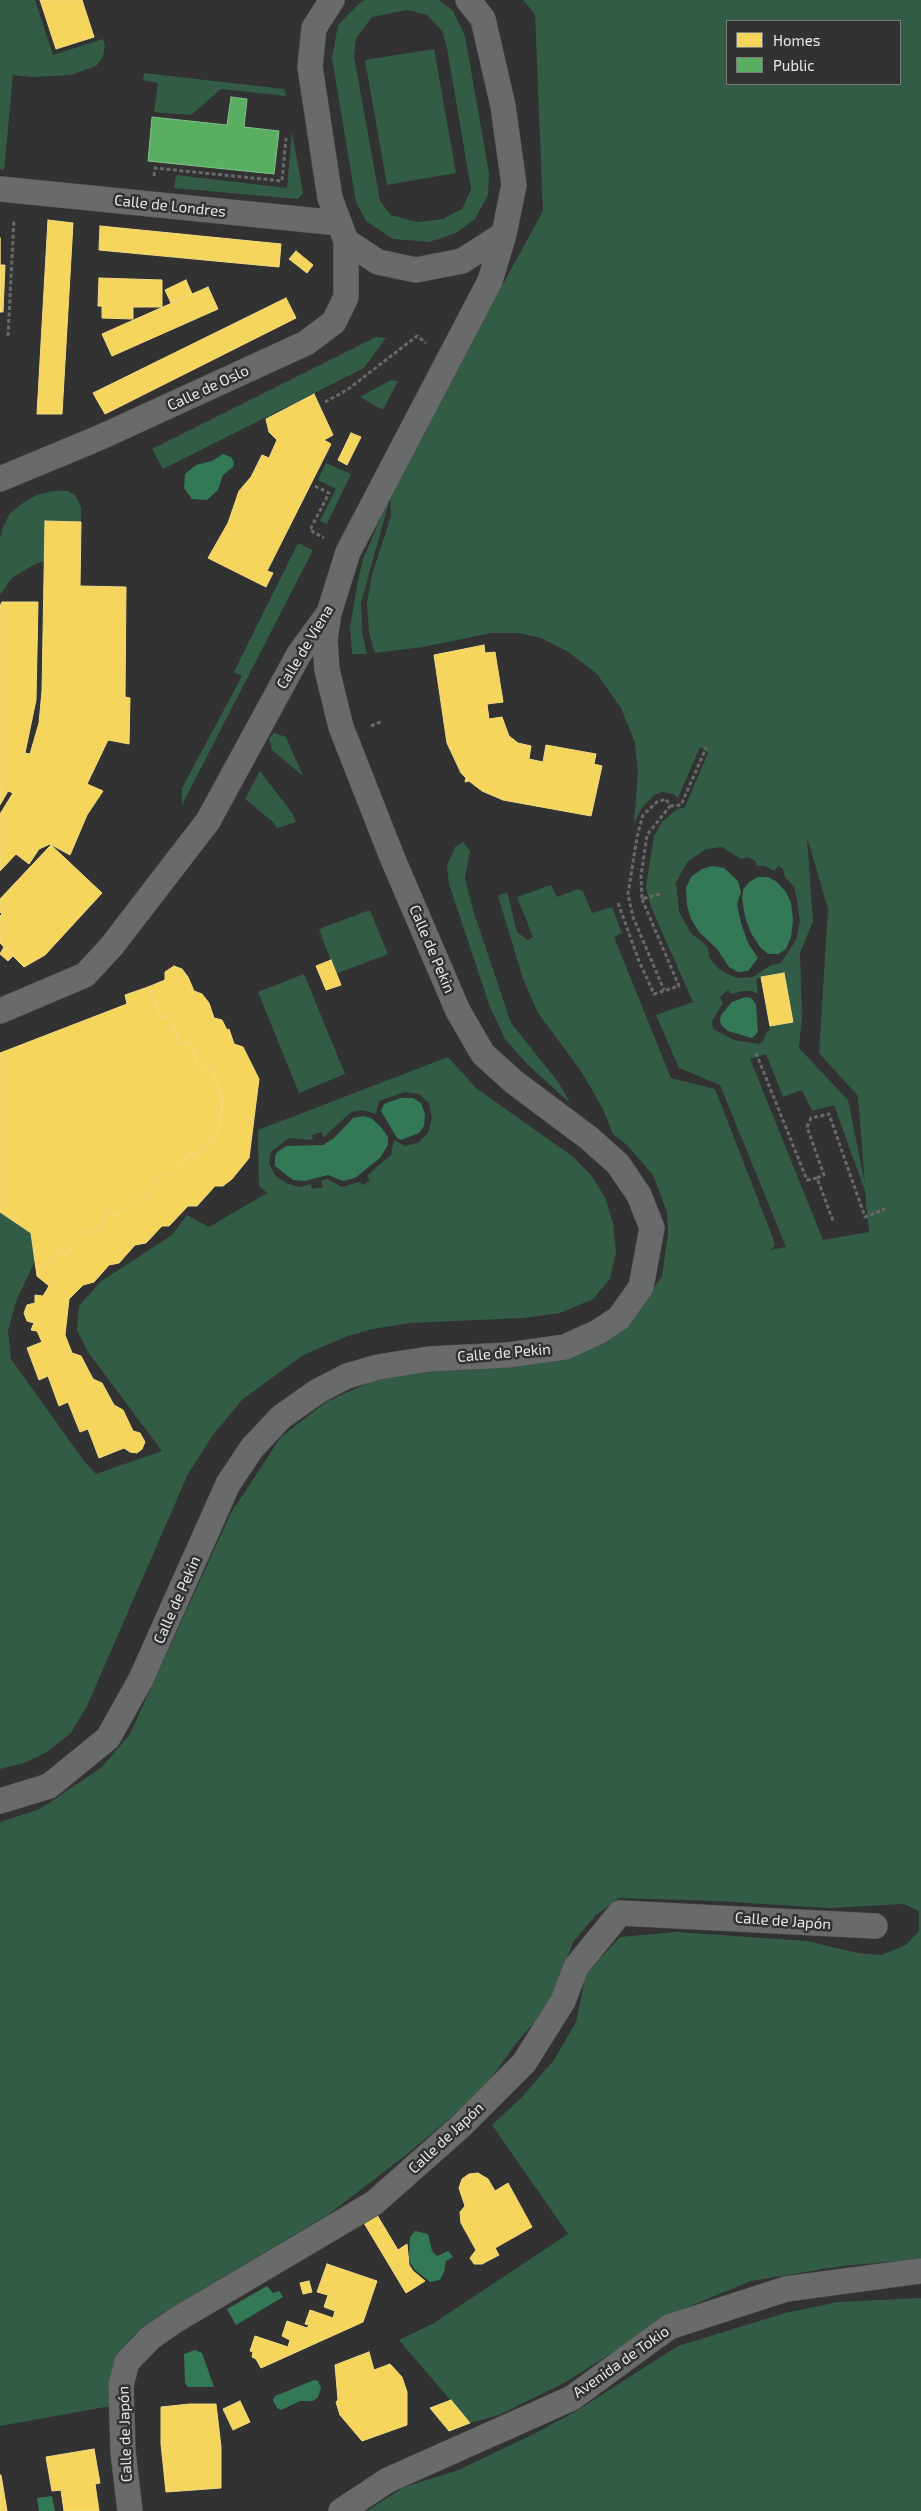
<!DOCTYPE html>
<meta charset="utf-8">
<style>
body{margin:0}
#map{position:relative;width:921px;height:2511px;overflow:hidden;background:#313231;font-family:"Exo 2",sans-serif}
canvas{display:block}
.legend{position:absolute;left:726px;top:20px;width:175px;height:65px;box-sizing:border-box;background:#303331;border:1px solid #797c7a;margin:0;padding:6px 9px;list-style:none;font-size:15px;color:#e7e9e8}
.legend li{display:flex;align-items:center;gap:10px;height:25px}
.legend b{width:25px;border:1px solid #797c7a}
</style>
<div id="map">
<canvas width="921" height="2511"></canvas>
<ul class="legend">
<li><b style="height:14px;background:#f6d55c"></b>Homes</li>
<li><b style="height:14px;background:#5aae61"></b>Public</li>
</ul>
</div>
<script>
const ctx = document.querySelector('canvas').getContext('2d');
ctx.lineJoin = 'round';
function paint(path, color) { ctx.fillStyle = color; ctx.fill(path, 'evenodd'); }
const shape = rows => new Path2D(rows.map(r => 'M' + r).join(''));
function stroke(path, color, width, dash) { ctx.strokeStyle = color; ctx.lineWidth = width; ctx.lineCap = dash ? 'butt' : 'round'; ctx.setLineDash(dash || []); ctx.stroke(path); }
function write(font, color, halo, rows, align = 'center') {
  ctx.font = font + ' "Exo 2",sans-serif'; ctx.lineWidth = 5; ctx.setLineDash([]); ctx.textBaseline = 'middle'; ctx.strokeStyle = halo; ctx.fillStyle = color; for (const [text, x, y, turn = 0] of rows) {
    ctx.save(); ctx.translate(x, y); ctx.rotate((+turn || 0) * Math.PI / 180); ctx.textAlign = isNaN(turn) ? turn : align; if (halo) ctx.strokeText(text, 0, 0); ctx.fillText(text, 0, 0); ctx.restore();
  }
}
paint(shape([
 [0,0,35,0,53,55,103,39,105,45,103,57,96,66,71,75,31,77,13,75,4,170,0,169],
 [366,0,439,0,453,11,465,36,489,173,488,195,475,219,456,233,429,242,393,239,366,221,356,202,332,58,338,25,362,1],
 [407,10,427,15,442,31,447,48,471,189,462,209,443,219,417,222,391,215,380,201,354,56,356,38,372,17],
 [523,0,921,0,921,2259,842,2266,751,2281,678,2311,564,2383,499,2415,470,2423,399,2340,434,2323,568,2234,492,2125,521,2098,554,2060,576,2022,586,1974,620,1937,677,1932,807,1941,858,1953,881,1955,906,1945,919,1931,919,1911,904,1904,829,1908,716,1901,619,1898,596,1915,573,1942,552,2002,517,2042,482,2091,406,2155,329,2214,161,2314,132,2337,113,2372,111,2406,0,2426,0,1822,40,1809,102,1767,130,1734,231,1513,281,1437,326,1402,370,1382,404,1371,628,1325,662,1276,668,1233,667,1212,653,1175,627,1145,613,1134,603,1109,581,1071,538,1013,523,979,498,896,507,892,517,932,528,940,533,937,517,897,551,885,557,897,578,889,583,891,592,913,612,907,622,933,614,937,671,1078,715,1089,773,1238,775,1246,770,1250,786,1247,720,1085,679,1068,656,1015,693,1002,651,907,646,887,654,836,662,822,676,810,685,807,708,753,700,747,678,798,673,794,662,792,654,795,641,809,634,823,638,773,635,743,621,708,597,674,567,651,541,638,519,633,491,633,423,647,375,653,369,633,367,603,372,575,391,516,390,498,361,603,362,632,367,654,352,654,350,627,357,585,363,559,390,496,415,445,543,211,535,14],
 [727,21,900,21,900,84,727,84],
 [807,837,828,909,819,1053,858,1096,865,1184,848,1100,799,1048,802,1016,800,953,813,921],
 [722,847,741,859,748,857,755,861,757,866,765,866,774,871,778,866,783,869,785,877,794,887,797,900,800,921,796,940,781,963,771,965,753,977,736,978,719,969,709,957,708,947,691,933,679,912,676,883,687,862,706,849],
 [761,977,770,1031,767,1031,763,1041,759,1044,734,1040,713,1029,712,1021,723,1003,720,997,728,990,731,994,743,991,752,991,758,994,756,979],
 [766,1054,783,1097,802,1090,812,1111,834,1105,865,1191,869,1232,823,1240,750,1059],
 [434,49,456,173,387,185,365,60],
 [144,73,284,89,286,96,221,89,191,115,154,112,158,83,143,80],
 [292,132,303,193,298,199,174,188,176,175,287,188],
 [376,337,386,338,364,368,163,469,152,449],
 [391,380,398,381,383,410,360,397],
 [326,463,351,474,327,524,320,521,336,489,318,480],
 [53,491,68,491,75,495,81,507,81,522,45,521,44,561,35,564,12,578,0,595,0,538,3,527,10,513,23,503,37,495],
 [298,543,313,550,182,805,182,788,242,676,234,672],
 [274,733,286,737,303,776,272,750,269,738],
 [260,771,292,813,296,822,277,828,273,822,245,799],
 [463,842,470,851,465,878,473,910,511,1023,559,1083,570,1103,526,1063,505,1039,490,1007,449,884,447,866,455,847],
 [370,910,388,954,336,974,319,929],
 [304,974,345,1074,299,1093,258,992],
 [448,1057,476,1088,572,1156,591,1175,605,1197,613,1223,616,1252,610,1279,593,1299,560,1313,523,1318,409,1323,373,1329,348,1336,303,1355,242,1400,213,1435,188,1474,87,1706,71,1733,47,1752,24,1763,0,1769,0,1212,31,1233,35,1261,17,1299,8,1330,11,1359,84,1461,96,1474,162,1451,88,1352,77,1330,79,1306,100,1282,172,1235,187,1215,209,1227,267,1193,259,1186,258,1130],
 [405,1092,419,1094,429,1103,432,1118,428,1133,418,1143,405,1146,394,1140,391,1155,372,1171,367,1176,370,1180,363,1185,359,1182,342,1187,327,1179,321,1180,323,1187,312,1189,311,1184,299,1187,286,1183,275,1175,269,1163,271,1152,289,1138,313,1140,312,1135,321,1132,324,1137,351,1112,362,1110,376,1114,379,1101],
 [921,2298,921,2511,367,2511,404,2487,456,2471,536,2433,578,2410,678,2346,785,2313,838,2302]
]), '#335c47');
paint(shape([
 [223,454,231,457,234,462,233,467,223,475,218,490,207,500,192,499,184,488,185,474,196,465,212,461],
 [712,866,724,868,738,881,741,892,737,904,741,923,748,943,758,958,748,971,738,972,729,967,717,949,699,932,691,919,687,905,686,888,691,877,702,869],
 [758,877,768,877,777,882,786,892,791,903,793,920,791,937,786,949,778,954,768,954,760,947,751,933,745,917,742,899,743,890,749,882],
 [746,997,751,998,756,1004,758,1032,752,1038,728,1031,721,1025,720,1021,721,1015,732,1002],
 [400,1098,413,1098,421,1103,425,1114,424,1126,419,1133,401,1140,397,1138,381,1111,384,1104],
 [363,1116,371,1118,381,1127,388,1137,388,1145,380,1158,355,1178,343,1181,328,1175,305,1181,293,1180,275,1166,275,1157,277,1152,286,1146,323,1145,334,1138,353,1118],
 [415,2231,428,2234,432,2251,437,2256,448,2251,453,2257,446,2261,444,2272,440,2280,430,2282,415,2270,411,2264,409,2258,410,2237],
 [267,2286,273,2293,279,2291,283,2297,236,2325,227,2309],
 [195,2350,202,2353,214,2387,188,2387,185,2383,184,2354],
 [314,2380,318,2381,321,2388,318,2397,313,2401,300,2401,281,2410,277,2408,273,2400,275,2396],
 [52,2496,55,2511,39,2511,37,2498]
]), '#337957');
const homes = shape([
 [40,0,82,0,94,37,56,49,40,0],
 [48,220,73,223,62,414,37,414,48,220],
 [100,226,281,244,279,267,99,250,100,226],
 [0,238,0,265,5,265,3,312,0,312,0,238],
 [296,251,313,265,307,273,289,259,296,251],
 [99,278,162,280,162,307,133,307,133,319,102,318,102,306,98,306,99,278],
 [186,280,192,294,171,303,165,290,186,280],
 [208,287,218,309,112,356,102,334,208,287],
 [286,298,296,318,105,414,93,393,286,298],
 [314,394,333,435,324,440,331,444,267,571,273,573,266,587,208,558,228,523,239,491,251,477,262,455,269,458,277,440,269,432,266,419,314,394],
 [351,433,361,437,347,465,338,460,351,433],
 [45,521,81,522,80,586,126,587,125,697,130,698,129,744,108,740,87,784,103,791,87,815,70,855,50,844,39,849,29,864,16,854,0,871,0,814,13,793,8,791,0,805,0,606,2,602,38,602,36,700,25,753,30,754,39,723,42,691,45,521],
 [484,645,485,653,495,652,503,702,487,704,489,719,502,717,509,736,518,743,531,746,529,759,543,762,546,745,596,754,594,764,602,766,591,816,503,800,482,791,469,781,465,782,466,778,461,773,447,743,434,655,484,645],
 [51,845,102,893,45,955,24,967,0,943,0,916,2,914,0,912,0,899,51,845],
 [4,947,13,956,8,961,0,954,4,947],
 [331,960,341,985,326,990,316,966,331,960],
 [174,966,182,969,188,977,194,991,202,994,209,1003,214,1018,222,1020,227,1030,229,1029,234,1044,243,1047,259,1079,249,1158,232,1179,223,1186,215,1186,197,1206,188,1206,169,1226,162,1226,146,1243,135,1245,119,1263,109,1265,94,1282,83,1285,69,1299,65,1335,72,1353,81,1356,93,1379,102,1383,114,1405,123,1410,133,1431,140,1433,145,1442,142,1449,137,1453,130,1452,124,1448,99,1458,88,1429,80,1432,68,1402,59,1406,48,1376,39,1380,27,1348,42,1342,37,1331,31,1330,34,1323,27,1321,24,1313,27,1305,35,1303,35,1295,43,1296,49,1286,37,1276,58,1250,65,1256,85,1230,91,1236,111,1211,118,1216,138,1191,144,1197,165,1172,171,1177,190,1152,197,1157,218,1132,223,1097,210,1067,201,1071,190,1041,181,1045,169,1015,162,1018,148,987,165,980,165,972,174,966],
 [784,973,793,1022,770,1026,761,977,784,973],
 [148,987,162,1018,169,1015,181,1045,190,1041,201,1071,210,1067,223,1097,218,1132,197,1157,190,1152,171,1177,165,1172,144,1197,138,1191,118,1216,111,1211,91,1236,85,1230,65,1256,58,1250,37,1276,31,1233,0,1212,0,1053,127,1004,125,995,148,987],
 [478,2173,488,2179,495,2191,508,2183,532,2227,495,2248,499,2255,482,2264,474,2264,470,2258,476,2250,461,2223,460,2212,465,2206,459,2188,462,2179,469,2174,478,2173],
 [377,2215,398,2250,407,2244,409,2265,413,2271,425,2281,406,2293,364,2223,377,2215],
 [327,2264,377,2281,363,2322,261,2368,256,2359,252,2357,253,2352,250,2351,255,2336,288,2347,290,2340,282,2336,287,2321,307,2328,309,2325,305,2324,310,2310,333,2318,335,2311,324,2307,328,2295,317,2292,327,2264],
 [309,2281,312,2292,303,2294,300,2283,309,2281],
 [369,2352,374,2370,390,2364,402,2377,407,2392,407,2425,362,2441,340,2415,336,2402,338,2400,335,2365,369,2352],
 [451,2400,470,2423,449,2431,430,2408,451,2400],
 [240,2401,250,2422,233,2430,223,2409,240,2401],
 [190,2404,216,2404,221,2447,221,2488,166,2492,161,2444,161,2407,190,2404],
 [94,2449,100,2483,95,2484,99,2511,64,2511,61,2490,52,2491,46,2457,94,2449],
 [0,2475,1,2475,7,2511,0,2511,0,2475]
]);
paint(homes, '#f6d55c');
stroke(homes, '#f2db86', 1);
const public = shape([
 [231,97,247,99,244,127,279,131,274,174,148,161,152,117,227,125,231,97]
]);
paint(public, '#5aae61');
stroke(public, '#84c08a', 1);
const minor = shape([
 [332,0,314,28,310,67,330,198,346,241,378,262,416,270,462,261,504,234],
 [0,189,339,223],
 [0,479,101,437,306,343,334,322,346,297,346,241],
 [0,1011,85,975,111,947,208,821,299,654,329,613,348,552,490,281,504,234,514,185,503,106,483,19,468,0],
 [0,1801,49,1786,108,1738,141,1679,228,1484,252,1448,281,1417,318,1391,347,1376,378,1367,429,1359,508,1355,565,1347,598,1332,619,1318,641,1287,652,1228,639,1195,618,1164,589,1138,514,1082,483,1054,458,1011,392,857,341,727,327,670,325,639,329,613],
 [130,2511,123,2452,121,2385,127,2362,150,2338,176,2320,374,2203,461,2126,524,2063,563,2001,576,1967,620,1913,875,1926],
 [341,2511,388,2480,572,2398,669,2327,786,2289,921,2271]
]);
stroke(minor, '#4f504f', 26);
stroke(shape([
 [154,176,155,168,282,181,286,138],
 [8,336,14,219],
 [325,402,347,390,417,336,426,343],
 [315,486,329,493,310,530,324,538],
 [371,726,383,721],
 [670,806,681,805,706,748],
 [660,894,642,899,641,876,647,835,670,806,666,799,657,802,643,815,637,837,628,894,633,917,664,990],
 [618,903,639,961,654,994,679,986,642,899],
 [756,1053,807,1180,817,1178,833,1221],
 [817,1178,824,1175,807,1127,811,1118,829,1114,865,1217,885,1209]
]), '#686968', 3, [4, 2.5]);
stroke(minor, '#696b6a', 25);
write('15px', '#e7e9e8', '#303331', [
 ["Calle de Londres",170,206,6],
 ["Calle de Oslo",208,388,-25],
 ["Calle de Viena",305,647,-59],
 ["Calle de Pekin",432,949,67],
 ["Calle de Pekin",504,1353,-5],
 ["Calle de Pekin",177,1600,-66],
 ["Calle de Japón",783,1921,4],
 ["Calle de Japón",446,2138,-43],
 ["Avenida de Tokio",621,2362,-35],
 ["Calle de Japón",125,2434,-92]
]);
</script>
